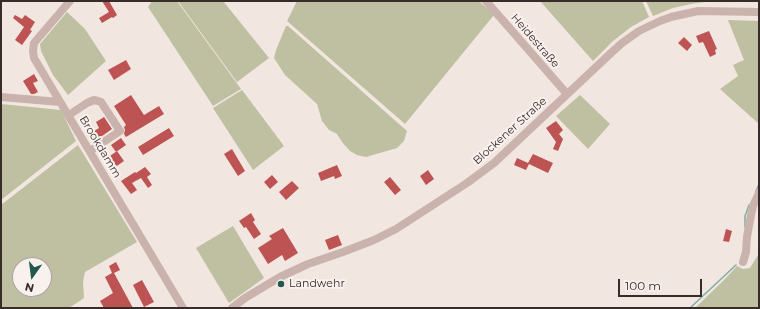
<!DOCTYPE html>
<meta charset="utf-8">
<style>
body{margin:0}
#map{position:relative;width:760px;height:309px;overflow:hidden;background:#f2e6e1;font-family:Montserrat,sans-serif}
canvas{display:block}
.frame{position:absolute;inset:0;border:2px solid #382c2b;pointer-events:none}
.north{position:absolute;left:12px;top:257px;width:40px;height:40px;box-sizing:border-box;background:#f9f1ed;border:1px solid #aca29f;border-radius:50%;rotate:194deg;font-size:11px;font-weight:700;line-height:16px;text-align:center;color:#382c2b}
.north::after{content:'';display:block;margin:auto;width:14px;height:18px;background:#23584e;clip-path:polygon(50% 0,100% 100%,50% 72%,0 100%)}
.scale{position:absolute;left:618px;top:279px;width:84px;height:18px;box-sizing:border-box;border:2px solid #382c2b;border-top:0;padding-left:5px;font-size:12px;line-height:14px;white-space:nowrap;color:#382c2b;-webkit-text-stroke:3px #f9f1ed;paint-order:stroke}
</style>
<div id="map">
<canvas width="760" height="309"></canvas>
<div class="frame"></div>
<div class="north">N</div>
<div class="scale">100 m</div>
</div>
<script>
const ctx = document.querySelector('canvas').getContext('2d');
ctx.lineJoin = 'round';
function paint(path, color) { ctx.fillStyle = color; ctx.fill(path, 'evenodd'); }
const shape = rows => new Path2D(rows.map(r => 'M' + r).join(''));
function stroke(path, color, width, dash) { ctx.strokeStyle = color; ctx.lineWidth = width; ctx.lineCap = dash ? 'butt' : 'round'; ctx.setLineDash(dash || []); ctx.stroke(path); }
function write(font, color, halo, rows, align = 'center') {
  ctx.font = font + ' Montserrat,sans-serif'; ctx.lineWidth = 4; ctx.setLineDash([]); ctx.textBaseline = 'middle'; ctx.strokeStyle = halo; ctx.fillStyle = color; for (const [text, x, y, turn = 0] of rows) {
    ctx.save(); ctx.translate(x, y); ctx.rotate((+turn || 0) * Math.PI / 180); ctx.textAlign = isNaN(turn) ? turn : align; if (halo) ctx.strokeText(text, 0, 0); ctx.fillText(text, 0, 0); ctx.restore();
  }
}
paint(shape([
 [152,1,177,1,241,89,213,106,148,7],
 [178,1,223,1,269,58,237,82],
 [297,1,479,1,494,15,405,124,287,21],
 [540,1,642,1,649,17,631,27,613,41,593,61],
 [646,1,705,1,705,2,691,4,673,8,653,16],
 [67,12,85,29,106,61,68,95,53,75,41,51,40,44],
 [728,20,759,21,759,124,720,89,738,76,733,65,744,60],
 [286,26,288,26,407,131,404,141,397,148,366,157,357,155,350,151,342,142,337,134,329,130,322,121,317,104,285,75,274,58,276,50],
 [242,90,284,146,253,170,213,108],
 [580,95,610,124,588,149,556,116],
 [1,104,61,110,76,141,1,200],
 [78,145,137,242,85,272,83,282,84,298,69,308,1,308,1,205],
 [20,265,44,265,44,289,20,289],
 [233,226,264,278,229,303,196,248],
 [759,251,759,308,695,308,724,280,737,266,743,269,750,268,758,255]
]), '#bec0a1');
stroke(shape([
 [756,191,759,184],
 [745,227,745,216,749,205],
 [690,308,736,265]
]), '#81ada4', 1.5);
paint(shape([
 [102,1,109,1,117,15,113,18,112,17,102,23,99,18,109,12],
 [15,15,22,19,25,15,35,22,30,30,32,31,22,45,15,40,24,27,13,18],
 [709,31,717,49,715,50,716,54,710,57,703,42,699,43,696,36],
 [684,37,692,45,687,51,678,43],
 [126,60,131,69,114,80,108,70],
 [34,74,38,81,33,83,38,92,34,94,31,94,23,81],
 [131,95,144,115,159,106,164,114,126,137,124,134,125,130,124,127,126,125,114,106],
 [104,117,112,129,95,141,91,133,99,128,96,122],
 [556,121,563,130,559,134,563,139,558,151,553,149,556,142,546,128],
 [169,128,174,136,143,155,138,147],
 [121,138,126,145,116,152,111,145],
 [232,149,245,171,238,176,224,154],
 [117,151,124,161,114,168,107,158],
 [533,154,553,163,548,173,529,164,526,170,514,165,517,158,528,163],
 [337,165,342,176,335,179,334,176,321,181,318,173],
 [145,167,151,174,147,177,152,185,148,188,141,178,132,183,137,190,131,194,121,181,135,172,136,173],
 [428,170,434,179,426,185,420,176],
 [272,175,278,182,270,189,264,182],
 [390,177,401,190,395,195,384,182],
 [292,181,299,188,286,200,279,192],
 [251,213,255,220,253,222,261,234,254,239,246,227,244,228,239,221],
 [283,228,298,253,285,261,282,255,268,264,258,248,272,239,269,236],
 [726,229,732,231,729,242,723,241],
 [338,235,342,245,329,250,325,240],
 [116,262,120,270,114,273,133,308,104,308,100,301,113,293,105,277,112,273,109,266],
 [142,280,154,302,144,307,133,285]
]), '#be5353');
stroke(shape([
 [70,1,34,43,33,51,34,58,183,308],
 [486,1,567,94],
 [1,97,60,102],
 [69,115,87,103,94,100,98,101,101,102,120,131,90,151],
 [743,262,746,252,747,237,751,215,753,206,759,193],
 [232,308,245,298,280,277,308,264,343,252,374,240,396,229,467,183,494,163,611,53,622,43,639,31,660,21,671,17,698,11,759,12]
]), '#cab3ad', 8);
for (const [x, y, r, color] of [
 [281,284,4,"#23584e"]
]) { const dot = new Path2D(); dot.arc(x, y, r, 0, 2 * Math.PI); ctx.fillStyle = color; ctx.fill(dot); stroke(dot, '#f9f1ed', 1.5); }
write('11px', '#382c2b', '#f9f1ed', [
 ["Heidestraße",535,41,49],
 ["Blockener Straße",510,131,-42],
 ["Brookdamm",100,147,59]
]);
write('11px', '#382c2b', '#f9f1ed', [
 ["Landwehr",289,284]
], 'left');
</script>
